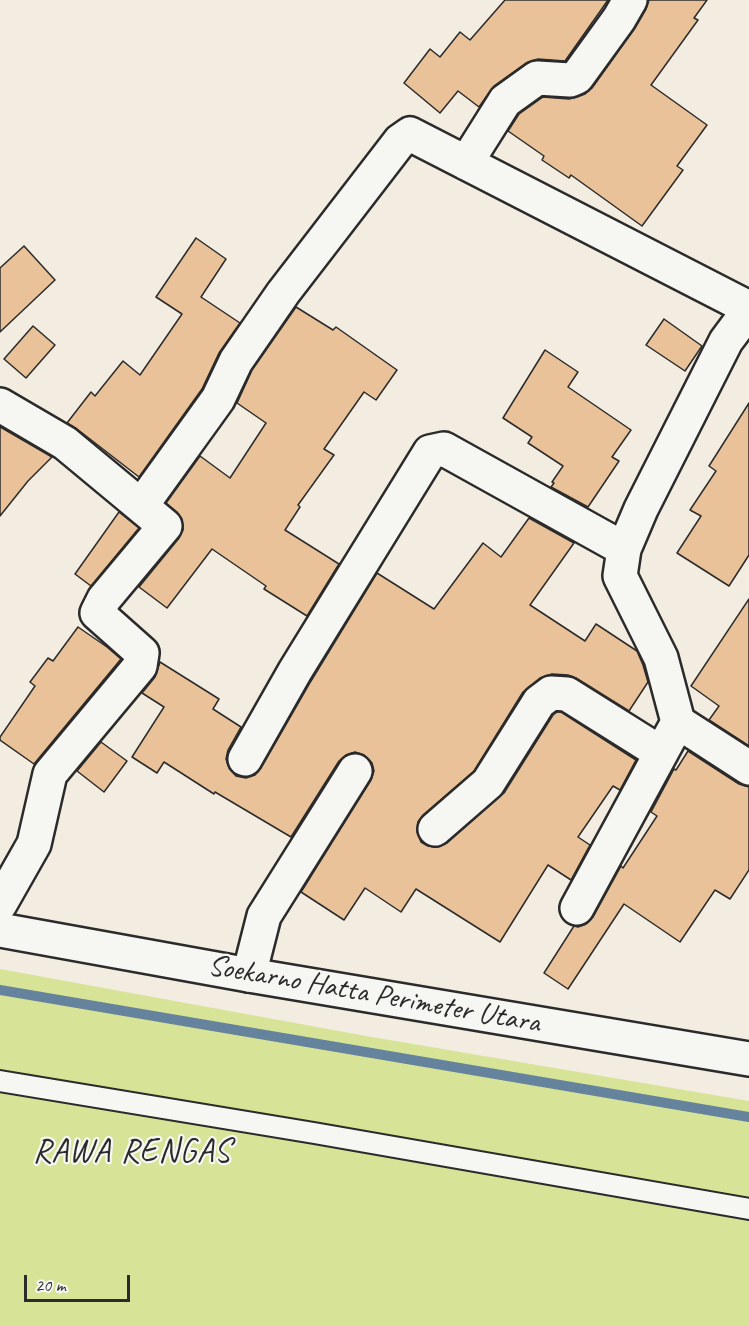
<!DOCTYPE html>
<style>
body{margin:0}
#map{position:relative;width:749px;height:1326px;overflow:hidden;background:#f3ece0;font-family:Caveat,sans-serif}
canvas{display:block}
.scale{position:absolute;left:24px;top:1275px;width:106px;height:27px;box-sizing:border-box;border:3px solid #2b2b2b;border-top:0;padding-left:8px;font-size:18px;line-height:21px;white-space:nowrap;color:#2b2b2b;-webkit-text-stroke:4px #f6f6f2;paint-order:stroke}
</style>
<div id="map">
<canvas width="749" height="1326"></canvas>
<div class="scale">20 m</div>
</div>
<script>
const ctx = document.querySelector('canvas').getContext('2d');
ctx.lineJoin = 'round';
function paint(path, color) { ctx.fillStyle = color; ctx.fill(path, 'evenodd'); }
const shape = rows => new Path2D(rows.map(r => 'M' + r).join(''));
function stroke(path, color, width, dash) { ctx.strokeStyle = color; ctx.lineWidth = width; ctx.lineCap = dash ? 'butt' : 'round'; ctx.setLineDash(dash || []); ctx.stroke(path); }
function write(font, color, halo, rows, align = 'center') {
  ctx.font = font + ' Caveat,sans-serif'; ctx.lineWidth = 4.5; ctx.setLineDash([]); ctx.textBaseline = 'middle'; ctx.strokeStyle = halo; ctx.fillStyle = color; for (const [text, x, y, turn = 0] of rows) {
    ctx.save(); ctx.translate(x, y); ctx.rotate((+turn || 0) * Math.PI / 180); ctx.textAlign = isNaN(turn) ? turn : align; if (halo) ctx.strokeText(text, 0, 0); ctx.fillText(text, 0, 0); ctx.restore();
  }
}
paint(shape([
 [0,969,366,1036,749,1101,749,1326,0,1326]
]), '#d7e396');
stroke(shape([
 [0,990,749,1117]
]), '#66839d', 10);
const building = shape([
 [505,0,608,0,565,61,538,59,526,63,494,86,479,107,458,91,440,113,404,83,430,49,440,57,460,32,470,40,505,0],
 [649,0,707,0,694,18,698,20,651,85,707,125,677,166,683,170,642,226,571,175,569,178,542,160,544,156,508,131,519,114,543,97,569,99,577,97,585,94,592,88,635,28,646,9,649,0],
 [196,238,226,259,201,297,240,323,219,353,202,389,139,477,77,429,67,423,91,392,95,396,123,361,140,375,182,314,156,297,196,238],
 [24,246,55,280,0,332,0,268,24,246],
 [296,307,333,330,336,327,397,370,376,400,364,392,324,449,334,455,298,505,300,507,285,530,339,564,307,616,264,589,266,586,212,549,167,608,139,587,179,538,183,530,182,519,177,512,166,503,200,456,230,478,266,423,237,403,252,370,296,307],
 [664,319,702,346,685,371,646,345,664,319],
 [33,326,55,345,26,378,4,359,33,326],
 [545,350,578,372,568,387,631,430,612,457,619,461,588,507,551,487,554,483,552,482,563,466,528,443,532,437,503,418,545,350],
 [749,403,749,555,729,586,677,553,701,516,690,510,716,471,709,466,749,403],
 [0,427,52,457,28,481,0,516,0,427],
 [119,512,139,528,91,586,75,574,119,512],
 [529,518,574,543,530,605,585,641,596,624,637,651,643,665,648,682,629,711,576,678,568,675,552,674,540,678,523,692,474,771,423,815,418,822,417,832,421,842,428,846,438,847,447,843,504,793,553,715,557,712,561,712,636,760,620,790,613,786,578,837,590,845,571,880,548,865,500,942,416,889,401,912,365,888,344,920,301,892,371,780,374,771,372,763,364,755,355,752,346,755,339,761,291,837,215,792,214,794,164,762,157,773,132,757,164,707,142,693,155,677,160,662,219,699,213,709,241,727,228,750,226,759,229,768,236,776,246,778,255,775,261,768,311,681,377,573,434,609,483,543,501,557,529,518],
 [749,599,749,746,709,720,719,706,691,686,749,599],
 [78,627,107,647,121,659,34,764,0,740,0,737,35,686,30,682,48,658,53,661,78,627],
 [101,742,127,761,104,792,77,771,101,742],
 [688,751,739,784,749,787,749,870,730,899,715,890,680,942,624,904,568,989,544,973,574,926,578,927,586,924,593,917,621,866,623,868,657,816,651,812,674,769,676,770,688,751]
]);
paint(building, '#e9c299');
stroke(building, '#2b2b2b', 1.5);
const lane = shape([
 [0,1081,314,1133,749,1209]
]);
const street = shape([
 [466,163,505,101,537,78,570,80,577,77,619,19,630,0],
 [0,405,65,443,165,526,104,599,97,613,142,653,140,666,50,774,34,844,0,904],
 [141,506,218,399,236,361,283,293,400,141,410,134,749,308],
 [678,722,749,768],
 [245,759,295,671,430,452,444,449,624,549],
 [435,829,488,783,539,702,551,693,567,694,661,753],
 [577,908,678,722,661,658,620,576,624,549,641,509,726,341,749,310],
 [249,975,264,916,355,771]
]);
const secondary = shape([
 [0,930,249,975,749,1059]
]);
stroke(lane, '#2b2b2b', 24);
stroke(street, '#2b2b2b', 38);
stroke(secondary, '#2b2b2b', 38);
stroke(lane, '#f6f6f2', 20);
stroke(street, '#f6f6f2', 33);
stroke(secondary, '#f6f6f2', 33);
write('30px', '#2b2b2b', '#f6f6f2', [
 ["Soekarno Hatta Perimeter Utara",374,995,10]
]);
ctx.letterSpacing = '1.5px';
write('33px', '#2b2b2b', '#f6f6f2', [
 ["RAWA RENGAS",132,1152]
]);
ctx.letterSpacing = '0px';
</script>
